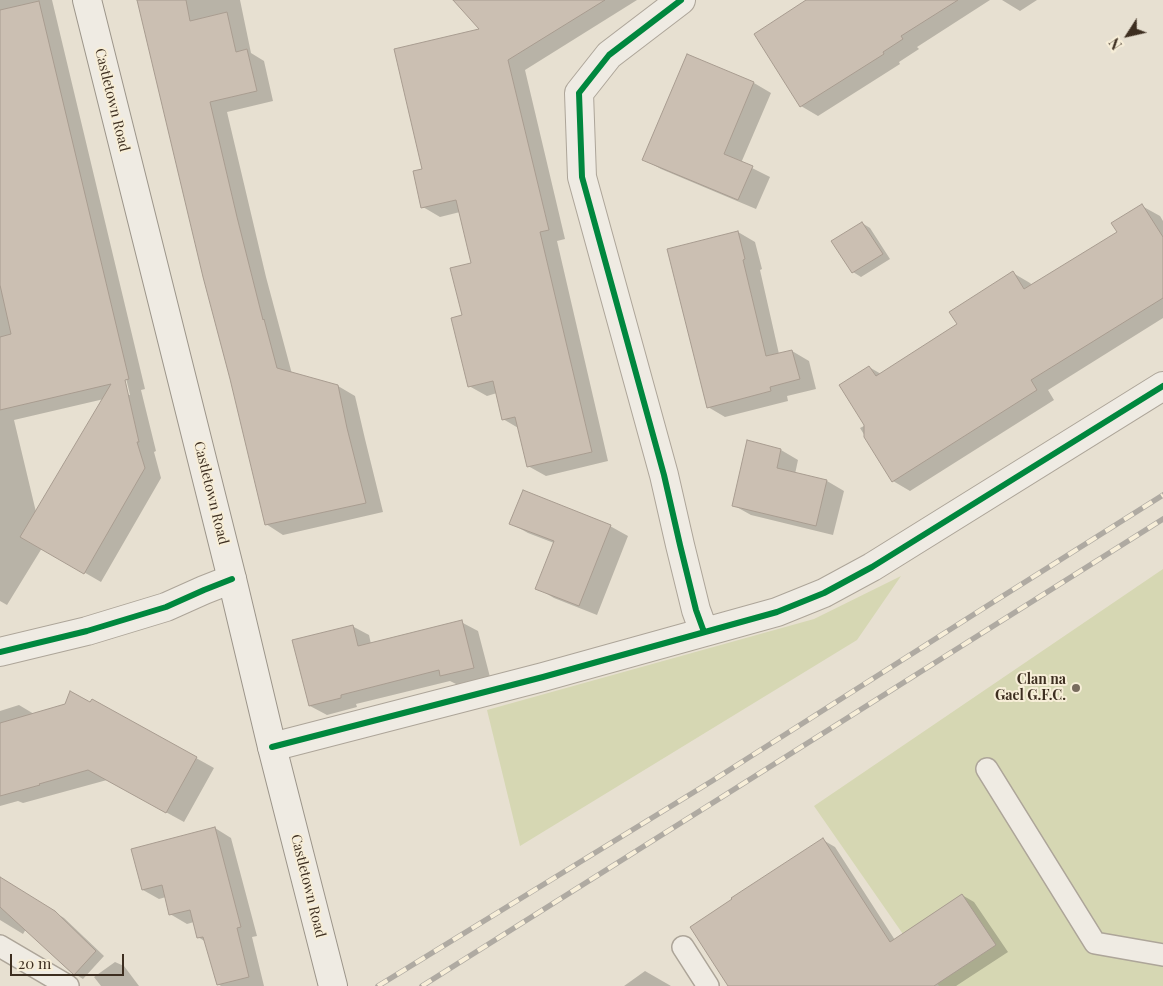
<!DOCTYPE html>
<style>
body{margin:0}
#map{position:relative;width:1163px;height:986px;overflow:hidden;background:#e7e0d1;font-family:"Playfair Display",serif}
canvas{display:block}
.north{position:absolute;left:1103px;top:10px;width:50px;height:50px;-webkit-text-stroke:4px #f7eed8;paint-order:stroke;rotate:235deg;font-size:14px;font-weight:700;line-height:20px;text-align:center;color:#3d2e20}
.north::after{content:'';display:block;margin:auto;width:18px;height:22px;background:#3d2e20;clip-path:polygon(50% 0,100% 100%,50% 72%,0 100%)}
.scale{position:absolute;left:10px;top:954px;width:114px;height:22px;box-sizing:border-box;border:2px solid #3d2e20;border-top:0;padding-left:6px;font-size:15px;line-height:18px;white-space:nowrap;color:#3d2e20;-webkit-text-stroke:4px #f7eed8;paint-order:stroke}
</style>
<div id="map">
<canvas width="1163" height="986"></canvas>
<div class="north">N</div>
<div class="scale">20 m</div>
</div>
<script>
const ctx = document.querySelector('canvas').getContext('2d');
ctx.lineJoin = 'round';
function paint(path, color) { ctx.fillStyle = color; ctx.fill(path, 'evenodd'); }
const shape = rows => new Path2D(rows.map(r => 'M' + r).join(''));
function stroke(path, color, width, dash) { ctx.strokeStyle = color; ctx.lineWidth = width; ctx.lineCap = dash ? 'butt' : 'round'; ctx.setLineDash(dash || []); ctx.stroke(path); }
function write(font, color, halo, rows, align = 'center') {
  ctx.font = font + ' "Playfair Display",serif'; ctx.lineWidth = 4; ctx.setLineDash([]); ctx.textBaseline = 'middle'; ctx.strokeStyle = halo; ctx.fillStyle = color; for (const [text, x, y, turn = 0] of rows) {
    ctx.save(); ctx.translate(x, y); ctx.rotate((+turn || 0) * Math.PI / 180); ctx.textAlign = isNaN(turn) ? turn : align; if (halo) ctx.strokeText(text, 0, 0); ctx.fillText(text, 0, 0); ctx.restore();
  }
}
paint(shape([
 [1163,569,1163,986,939,986,814,806],
 [901,576,857,640,520,846,487,710,814,619]
]), '#d6d7b3');
paint(shape([
 [0,0,52,0,145,389,141,390,156,451,154,452,161,478,101,582,42,548,7,605,0,601],
 [125,374,130,395,127,395,122,375],
 [104,399,36,512,14,420],
 [138,0,240,0,251,53,264,61,273,101,227,112,266,277,292,374,338,386,355,396,365,439,383,512,283,535,266,524],
 [455,0,637,0,525,70,565,239,557,241,608,461,546,476,528,466,520,429,503,419,497,393,487,396,469,386,472,264,460,212,440,217,423,207,424,170,482,30],
 [809,0,990,0,917,47,919,49,899,62,900,64,818,116,801,106],
 [1002,0,1037,0,1020,11],
 [687,55,754,83,771,93,741,163,752,168,770,177,756,209,661,169,643,159],
 [1142,206,1160,216,1163,221,1163,318,1048,390,1054,400,910,491,893,481,860,428,866,425,869,367,881,374,958,325,1013,273,1030,283,1032,285,1118,232],
 [862,223,870,228,890,259,861,277,853,272],
 [738,232,755,242,762,269,760,270,779,354,792,351,809,361,816,389,787,396,788,401,725,417,708,407],
 [781,450,798,460,795,474,827,481,844,491,833,535,751,515,733,505],
 [510,523,610,526,628,536,597,615,554,598,537,588,554,543,528,533],
 [461,622,478,631,490,677,458,685,450,681,356,704,357,707,327,715,310,706,352,626,369,635,371,644],
 [92,700,214,768,184,822,107,780,23,803,18,801,0,806,0,711,19,705,34,714,91,704],
 [215,828,231,838,257,936,252,937,264,986,221,986,218,984,206,942,198,937,194,922,187,924,170,914,166,897,159,899,143,890],
 [823,840,835,847,895,940,962,895,974,902,1008,952,956,986,730,986],
 [0,878,64,918,104,956,83,979,75,974,26,929,23,934,0,920],
 [115,962,124,966,139,986,101,986,94,977],
 [645,971,671,986,624,986]
]), '#0003');
const building = shape([
 [137,0,186,0,190,21,227,12,236,52,247,49,257,91,210,102,237,217,263,320,264,319,277,368,338,385,347,428,366,503,265,525,230,379,203,277,137,0],
 [453,0,605,0,508,60,549,230,540,232,592,452,527,467,515,417,502,420,493,381,468,387,451,318,462,315,450,268,471,263,456,200,421,208,413,171,422,169,394,49,479,29,453,0],
 [806,0,958,0,901,36,903,39,883,52,884,54,800,107,754,34,806,0],
 [39,1,129,379,125,380,139,442,137,442,145,468,84,574,20,537,111,384,0,410,0,337,11,334,0,285,0,10,39,1],
 [687,54,754,82,724,154,753,166,738,200,642,160,687,54],
 [1142,204,1163,237,1163,298,1031,380,1037,390,892,482,864,437,864,425,839,385,869,366,876,376,957,324,949,312,1013,271,1024,289,1117,232,1111,223,1142,204],
 [862,222,883,254,852,273,831,241,862,222],
 [738,231,745,259,743,260,766,356,792,350,800,379,770,387,771,391,707,408,667,249,738,231],
 [747,440,781,449,777,468,827,480,816,526,732,506,747,440],
 [523,490,611,525,579,606,535,589,554,541,509,524,523,490],
 [462,620,474,668,440,676,439,670,341,695,341,698,309,706,292,640,353,625,358,646,462,620],
 [70,691,90,702,92,699,197,757,166,813,88,770,39,784,40,785,0,796,0,723,65,704,70,691],
 [215,827,241,927,237,928,249,977,217,985,203,937,197,938,190,910,169,915,162,885,142,890,131,849,215,827],
 [823,838,890,942,962,894,996,945,934,986,728,986,690,927,732,899,731,898,823,838],
 [0,877,55,911,96,951,74,975,0,907,0,877]
]);
paint(building, '#cbbfb2');
stroke(building, '#a89c90', 1);
const service = shape([
 [987,769,1095,943,1163,955],
 [0,946,68,986],
 [683,947,708,986]
]);
const minor = shape([
 [681,0,609,55,579,93,582,177,664,475,680,545,696,610,704,632],
 [0,652,87,631,166,607,204,590,232,579],
 [272,747,543,677,777,612,824,593,872,567,1163,386]
]);
const secondary = shape([
 [87,0,232,579,272,747,333,986]
]);
stroke(service, '#ada599', 24);
stroke(minor, '#ada599', 30);
stroke(secondary, '#9c958a', 30);
stroke(service, '#efebe3', 21);
stroke(minor, '#efebe3', 28);
stroke(secondary, '#efebe3', 28);
const rail = shape([
 [378,986,712,781,987,606,1163,495],
 [422,986,1163,519]
]);
stroke(rail, '#afaaa2', 5.5);
stroke(rail, '#f7eed8', 4, [11]);
stroke(shape([
 [681,0,609,55,579,93,582,177,664,475,680,545,696,610,704,632],
 [0,652,87,631,166,607,204,590,232,579],
 [272,747,543,677,777,612,824,593,872,567,1163,386]
]), '#00873e', 6);
for (const [x, y, r, color] of [
 [1076,688,5,"#786c5e"]
]) { const dot = new Path2D(); dot.arc(x, y, r, 0, 2 * Math.PI); ctx.fillStyle = color; ctx.fill(dot); stroke(dot, '#f7eed8', 2); }
write('14px', '#3d2e20', '#f7eed8', [
 ["Castletown Road",112,100,76],
 ["Castletown Road",211,493,76],
 ["Castletown Road",308,886,76]
]);
write('bold 14px', '#3d2e20', '#f7eed8', [
 ["Clan na",1066,680],
 ["Gael G.F.C.",1066,696]
], 'right');
</script>
